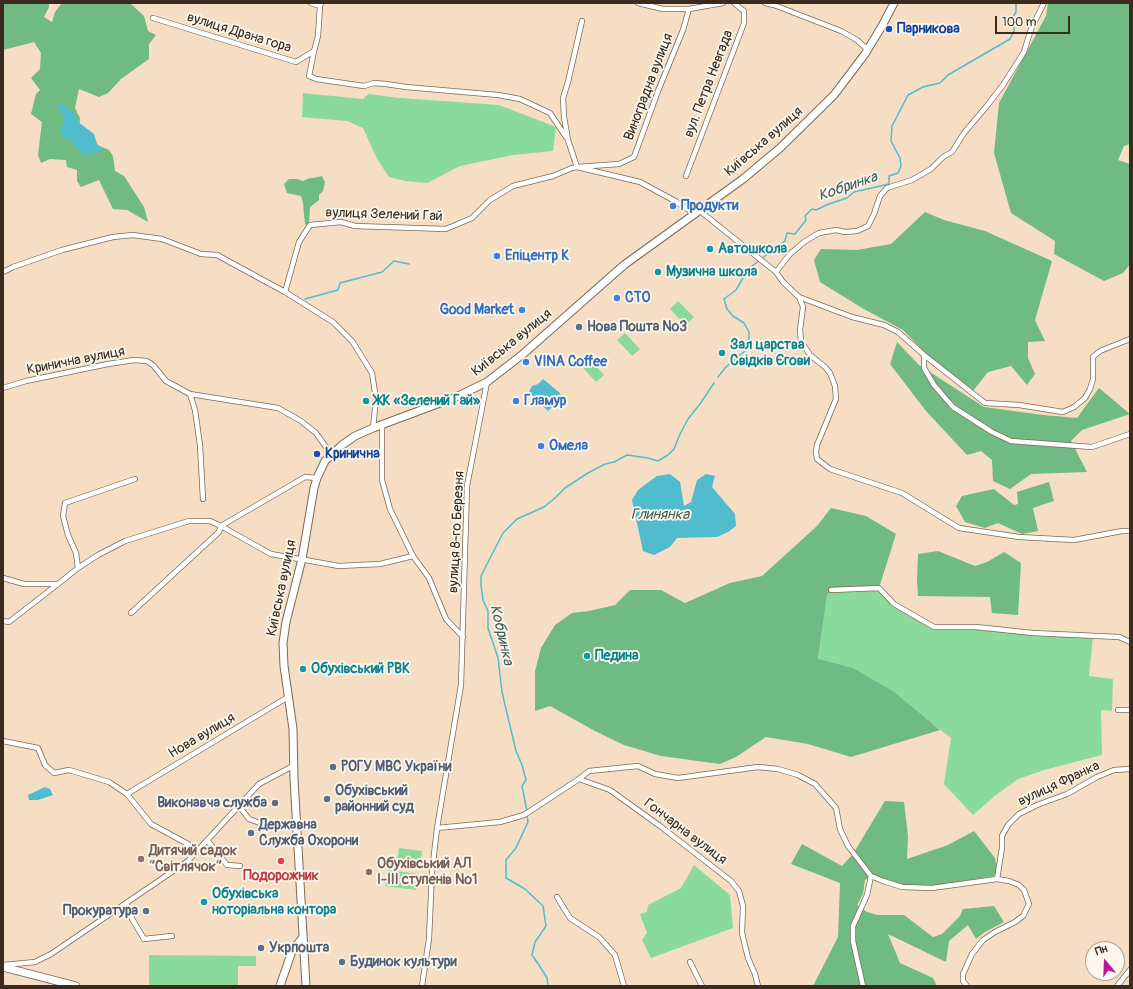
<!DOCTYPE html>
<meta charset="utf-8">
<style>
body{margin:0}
#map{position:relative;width:1133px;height:989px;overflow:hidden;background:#f5dec3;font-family:Pangolin,sans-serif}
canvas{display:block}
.frame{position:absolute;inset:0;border:4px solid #3b2a1e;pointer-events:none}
.north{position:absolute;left:1085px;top:941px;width:40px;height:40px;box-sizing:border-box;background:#fbf7ec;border:1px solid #aea59a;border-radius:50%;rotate:341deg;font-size:11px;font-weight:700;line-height:16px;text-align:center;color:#3b2a1e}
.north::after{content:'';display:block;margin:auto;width:14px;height:18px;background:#b5179e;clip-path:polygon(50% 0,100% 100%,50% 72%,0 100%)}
.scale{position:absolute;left:995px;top:16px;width:75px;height:18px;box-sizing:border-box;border:2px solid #3b2a1e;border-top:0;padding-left:5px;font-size:12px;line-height:14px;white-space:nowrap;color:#3b2a1e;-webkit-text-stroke:3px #fbf7ec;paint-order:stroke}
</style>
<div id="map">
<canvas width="1133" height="989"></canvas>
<div class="frame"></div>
<div class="north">Пн</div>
<div class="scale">100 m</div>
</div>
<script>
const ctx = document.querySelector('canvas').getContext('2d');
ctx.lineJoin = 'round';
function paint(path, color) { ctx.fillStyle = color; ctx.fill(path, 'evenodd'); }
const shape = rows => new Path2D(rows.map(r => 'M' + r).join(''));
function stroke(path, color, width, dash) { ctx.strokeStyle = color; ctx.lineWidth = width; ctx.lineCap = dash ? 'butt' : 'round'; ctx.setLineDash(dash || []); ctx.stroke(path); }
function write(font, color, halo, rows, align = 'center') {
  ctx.font = font + ' Pangolin,sans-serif'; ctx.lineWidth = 3.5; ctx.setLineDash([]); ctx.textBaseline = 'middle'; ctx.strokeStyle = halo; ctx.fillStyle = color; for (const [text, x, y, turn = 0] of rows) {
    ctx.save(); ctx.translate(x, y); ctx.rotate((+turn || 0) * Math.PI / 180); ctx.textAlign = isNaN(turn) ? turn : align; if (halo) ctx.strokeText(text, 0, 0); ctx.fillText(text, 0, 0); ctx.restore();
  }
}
paint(shape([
 [303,93,363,99,368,94,401,98,499,105,556,127,553,151,513,155,460,166,427,183,405,181,389,177,377,159,363,128,347,121,302,117],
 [678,301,694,317,685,325,670,309],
 [625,333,640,349,632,356,617,340],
 [591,360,604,375,596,382,583,368],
 [879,588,894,604,934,627,1093,636,1089,676,1113,679,1112,711,1101,710,1102,755,1044,770,1018,779,996,795,973,815,944,784,951,738,912,708,818,660,827,595,831,590],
 [399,848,422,851,420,864,397,861],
 [694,865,730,895,733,928,651,958,642,940,647,933,640,914,647,912,648,905,681,888],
 [388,870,419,874,416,890,385,886],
 [149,955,256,956,256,966,238,966,238,986,149,986]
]), '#8adb9b');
paint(shape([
 [3,3,49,3,49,7,44,17,52,22,55,12,62,3,130,3,144,16,148,31,156,35,149,44,149,59,121,79,108,93,99,97,79,89,75,108,80,118,79,133,90,142,109,150,113,156,115,171,124,176,144,207,148,222,127,210,113,209,99,180,81,187,77,181,77,170,67,167,66,160,50,159,41,163,38,155,42,122,31,114,36,94,40,90,31,78,40,69,41,53,34,42,3,50],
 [1048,3,1130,3,1130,144,1124,146,1118,160,1130,164,1130,264,1123,273,1104,281,1054,254,1055,241,1011,213,994,153,999,103,1046,16],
 [322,176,325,182,323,191,319,195,319,200,310,207,309,224,305,225,303,203,301,196,287,193,284,184,289,179,297,179,303,181,310,178,313,178],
 [925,212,944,220,985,231,1052,261,1035,320,1045,341,1028,342,1028,358,1035,374,1027,385,1011,366,988,372,973,391,928,356,903,330,862,308,820,282,814,260,821,249,857,250,891,244],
 [897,342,919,365,984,407,1043,415,1077,418,1099,388,1130,414,1082,430,1071,441,1087,472,1031,474,1010,489,993,481,992,460,981,451,967,455,926,411,890,364],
 [1049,482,1054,501,1033,508,1038,531,1022,534,998,523,985,528,965,522,956,506,962,496,994,489,1014,505,1018,504,1017,492],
 [831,508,866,516,896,534,879,588,831,590,827,595,818,659,853,668,894,692,940,730,851,757,808,744,766,737,736,757,720,764,661,756,624,745,595,731,550,706,535,711,535,671,541,648,555,625,572,613,589,611,615,605,630,590,661,590,685,603,730,583,762,576,817,526],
 [938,551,975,566,987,562,1004,552,1021,563,1018,615,992,613,990,597,918,596,917,579,918,554],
 [885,801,904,802,908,836,907,859,948,845,974,831,995,858,997,869,994,876,933,886,894,884,871,876,865,880,863,894,857,905,867,912,877,915,904,915,933,937,942,934,960,916,963,909,994,906,1004,922,985,932,976,939,968,925,949,941,946,962,888,934,900,963,933,978,937,986,813,986,838,937,840,883,791,864,802,844,842,866,853,854]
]), '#6fbb83');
paint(shape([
 [61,103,74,114,77,121,94,134,97,144,103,149,96,153,85,155,76,147,71,140,65,139,61,134,64,118,57,105],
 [543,379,560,393,561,399,548,411,529,392,532,386,538,384],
 [670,474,680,482,684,506,691,502,697,480,706,474,715,476,712,487,735,514,736,526,728,532,717,537,677,538,670,547,654,555,643,551,632,500,638,490,646,484,657,476],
 [45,787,50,789,53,795,38,800,29,800,28,795]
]), '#52bccf');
stroke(shape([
 [305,299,338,290,340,283,382,272,394,261,409,264],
 [718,377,725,368,745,351,749,338,749,332,744,323,733,316,727,309,724,299,736,290,743,278,752,266,785,241,787,233,795,234,806,220,805,216,812,209,816,210,829,204,847,198,854,192,889,184,889,176,898,173,901,166,900,158,891,141,892,126,908,95,923,87,940,83,948,75,1010,39,1014,31,1013,17,1016,12,1016,3],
 [527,811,522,786,526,780,522,765,516,751,502,692,498,658,488,628,488,611,483,600,481,586,481,576,485,568,503,533,517,519,544,507,555,498,565,488,588,473,605,464,614,462,627,455,648,458,658,461,668,455,674,449,679,436,688,419,700,404,714,383],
 [527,815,528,822,516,848,506,860,506,878,525,889,543,906,546,926,535,942,532,955,539,965,547,978,548,986]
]), '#52bccf', 1.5);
const street = shape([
 [311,3,320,6,321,3],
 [638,3,663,9,689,9,723,3],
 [765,3,774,5,841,31,857,40,868,50],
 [153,18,296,62,314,51,318,36,320,6],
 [582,21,568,82,563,98,564,117,568,140,577,167,619,164,634,157,658,91,683,30,689,9],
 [314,51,309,76,316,79,364,86,374,83,386,84,406,87,498,95,520,99,550,113,566,137],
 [686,176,744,23,744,11,734,3],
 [700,211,776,272,783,282,799,297,852,317,884,325,898,332,924,355,924,368,934,385,953,407,992,432,1011,441,1092,447,1130,434],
 [3,272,13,267,62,250,113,237,133,235,162,239,201,254,217,255,285,292,333,322,352,341,372,373,376,399,373,428],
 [776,272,790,254,804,242,819,233,836,230,845,232,857,231,868,226,874,214,880,196,887,188,912,180,931,169,943,157,952,152,964,133,986,107,1003,85,1024,52,1031,29,1044,3],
 [285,292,299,242,310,225,341,222,355,226,446,229,472,218,490,200,513,186,553,176,572,168,577,167,640,182,675,201,695,214],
 [799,297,803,307,800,330,801,341,810,355,825,367,830,373,835,386,836,399,817,445,816,452,817,459,830,469,902,493,959,528,1019,537,1074,540,1122,531,1130,531],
 [924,355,985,403,1019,405,1063,412,1074,407,1085,398,1090,389,1093,379,1093,357,1100,351,1130,339],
 [3,388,26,381,108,364,134,360,147,361,153,365,166,381,190,394,278,408,301,421,316,433,331,454],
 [190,394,195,410,200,445,203,499],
 [382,425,382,480,390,509,413,556,429,578,446,619,463,637],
 [78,568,98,555,125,541,189,521,210,521,221,526,305,477,317,478],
 [3,578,24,584,58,584,78,568,76,553,68,535,63,516,65,503,135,479],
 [831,590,879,588,894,604,934,627,976,627,1033,633,1119,637,1130,642],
 [131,613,219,532,221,526,271,554,339,566,380,564,413,556],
 [3,621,9,622,58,584],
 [1118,710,1130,710],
 [3,741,38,748,45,765,54,773,69,770,109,782,127,794,151,824,199,850],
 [579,779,589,771,638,766,655,774,678,778,758,767,778,769,798,775,815,784,836,808,840,829,848,846,871,876,883,881,902,887,932,888,997,879,1002,848,1002,836,1008,825,1019,814,1037,805,1067,794,1097,777,1114,770,1130,769],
 [127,794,288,697],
 [239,806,249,819,265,825],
 [437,828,500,822,524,815,579,779,610,790,660,826,731,881,739,891,743,906,742,933,748,958,755,974,758,986],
 [207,840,227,865,240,866],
 [557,897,570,918,599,937,615,955,624,986],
 [127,903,128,912,144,939,172,936],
 [690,962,702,986],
 [4,965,35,962,51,954,188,861,259,784,293,766],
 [422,986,429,939,432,872,437,828,461,685,467,486,487,382],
 [863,986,853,941,853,926,867,895,871,876],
 [967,986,963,981,963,974,972,954,983,940,995,932,1015,922,1023,916,1029,904,1024,890,1019,885,1009,881,997,879],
 [1117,986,1130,970]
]);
const primary = shape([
 [3,967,76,986],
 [280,986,292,951,303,937],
 [306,986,294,779,293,729,284,666,283,643,286,622,302,559,314,488,317,478,325,461,342,445,355,436,373,428,456,397,487,382,523,354,624,265,743,179,780,148,834,95,865,54,882,26,894,3]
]);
stroke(street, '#7c6958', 6);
stroke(primary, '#7c6958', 9);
stroke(street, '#fff', 4.5);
stroke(primary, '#fff', 7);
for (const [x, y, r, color] of [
 [889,29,4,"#1a4fb4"],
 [673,206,4,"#3f7fe0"],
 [710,249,4,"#0f9aa8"],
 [497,256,4,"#3f7fe0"],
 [658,272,4,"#0f9aa8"],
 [617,298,4,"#3f7fe0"],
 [522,310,4,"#3f7fe0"],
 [579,327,4,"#5c6f8a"],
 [722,353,4,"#0f9aa8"],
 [526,362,4,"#3f7fe0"],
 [366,401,4,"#0f9aa8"],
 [516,401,4,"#3f7fe0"],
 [541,446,4,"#3f7fe0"],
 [317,454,4,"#1a4fb4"],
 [587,656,4,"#0f9aa8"],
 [303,669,4,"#0f9aa8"],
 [333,767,4,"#5c6f8a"],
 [327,799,4,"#5c6f8a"],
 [275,803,4,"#5c6f8a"],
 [251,833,4,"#5c6f8a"],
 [141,859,4,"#8d6e63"],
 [281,861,4,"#e0444e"],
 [369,872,4,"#8d6e63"],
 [204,902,4,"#0f9aa8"],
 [146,911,4,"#5c6f8a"],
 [261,948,4,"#5c6f8a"],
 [342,962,4,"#5c6f8a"]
]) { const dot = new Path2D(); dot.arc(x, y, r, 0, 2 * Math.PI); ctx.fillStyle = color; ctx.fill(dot); stroke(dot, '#fbf7ec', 1.5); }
write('bold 14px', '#164399', '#fbf7ec', [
 ["Парникова",897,29],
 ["Кринична",325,454]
], 'left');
write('14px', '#3b2a1e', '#fbf7ec', [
 ["вулиця Драна гора",239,33,17],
 ["вул. Петра Невгада",709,84,-69],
 ["Виноградна вулиця",649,87,-69],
 ["Київська вулиця",764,142,-41],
 ["вулиця Зелений Гай",384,215,2],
 ["Київська вулиця",512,343,-39],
 ["Кринична вулиця",76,361,-11],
 ["вулиця 8-го Березня",457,532,-87],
 ["Київська вулиця",282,588,-78],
 ["Нова вулиця",202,736,-31],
 ["вулиця Франка",1059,784,-25],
 ["Гончарна вулиця",685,832,37]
]);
write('bold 14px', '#366cbe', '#fbf7ec', [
 ["Продукти",681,206],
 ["Епіцентр К",505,256],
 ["СТО",625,298],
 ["Good Market",514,310,"right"],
 ["VINA Coffee",534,362],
 ["Гламур",524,401],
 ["Омела",549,446]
], 'left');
write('bold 14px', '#0d838f', '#fbf7ec', [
 ["Автошкола",718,249],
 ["Музична школа",666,272],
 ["Зал царства",730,345],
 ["Свідків Єгови",730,361],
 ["ЖК «Зелений Гай»",374,401],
 ["Педина",595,656],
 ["Обухівський РВК",311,669],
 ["Обухівська",212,894],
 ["ноторіальна контора",212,910]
], 'left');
write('bold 14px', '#4e5e75', '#fbf7ec', [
 ["Нова Пошта №3",587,327],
 ["РОГУ МВС України",341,767],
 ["Обухівський",335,791],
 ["районний суд",335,807],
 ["Виконавча служба",267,803,"right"],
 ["Державна",259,825],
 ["Служба Охорони",259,841],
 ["Прокуратура",138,911,"right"],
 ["Укрпошта",269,948],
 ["Будинок культури",350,962]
], 'left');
write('bold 14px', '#785e54', '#fbf7ec', [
 ["Дитячий садок",149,851],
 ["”Світлячок”",149,867],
 ["Обухівський АЛ",377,864],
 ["І-ІІІ ступенів №1",377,880]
], 'left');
write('bold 14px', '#be3a42', '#fbf7ec', [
 ["Подорожник",281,876]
]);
write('italic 15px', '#435d5c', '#fbf7ec', [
 ["Кобринка",848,187,-19],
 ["Глинянка",660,515],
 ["Кобринка",501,635,77]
]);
</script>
